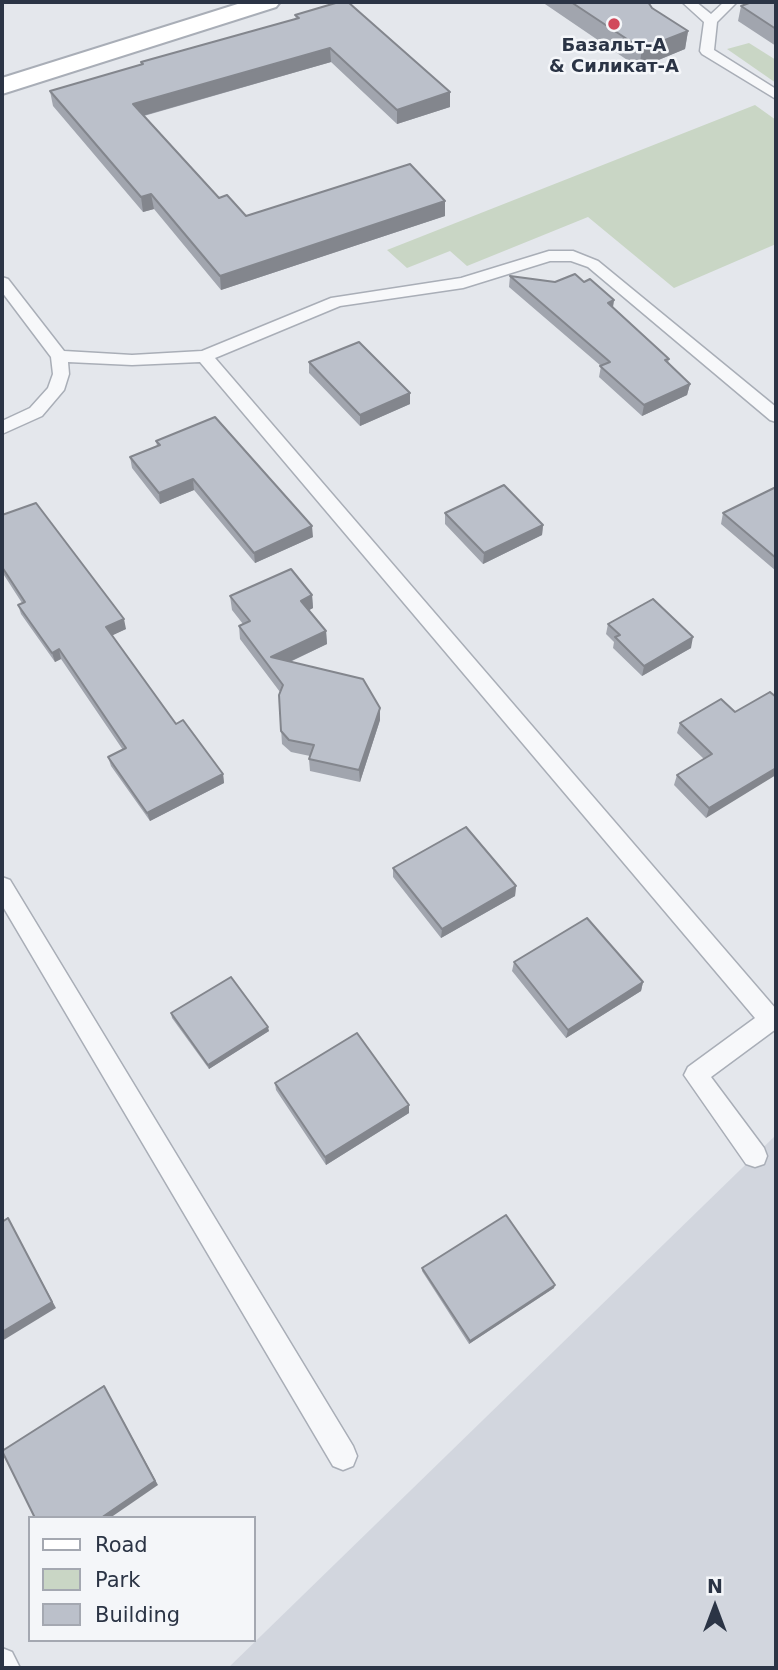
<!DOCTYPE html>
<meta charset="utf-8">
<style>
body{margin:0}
#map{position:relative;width:778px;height:1670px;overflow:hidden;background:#e4e7ec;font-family:"DejaVu Sans",sans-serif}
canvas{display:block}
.frame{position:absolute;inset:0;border:4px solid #2b3445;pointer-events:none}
.legend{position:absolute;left:28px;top:1516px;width:228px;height:126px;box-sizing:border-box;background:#f4f6f9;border:2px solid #a4a8b1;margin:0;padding:9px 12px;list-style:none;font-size:21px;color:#2b3445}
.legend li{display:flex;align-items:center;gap:14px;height:35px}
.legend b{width:35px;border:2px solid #a4a8b1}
.north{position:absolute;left:680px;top:1572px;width:70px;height:70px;-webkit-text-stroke:5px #f4f6f9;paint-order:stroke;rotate:0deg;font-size:19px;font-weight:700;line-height:28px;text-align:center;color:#2b3445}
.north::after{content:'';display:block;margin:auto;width:24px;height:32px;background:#2b3445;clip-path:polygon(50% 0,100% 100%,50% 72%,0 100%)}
</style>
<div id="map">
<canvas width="778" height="1670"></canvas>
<div class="frame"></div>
<ul class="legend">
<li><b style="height:9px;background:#fff"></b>Road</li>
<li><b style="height:19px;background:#c9d6c5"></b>Park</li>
<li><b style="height:19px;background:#bbc0ca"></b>Building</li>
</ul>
<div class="north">N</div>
</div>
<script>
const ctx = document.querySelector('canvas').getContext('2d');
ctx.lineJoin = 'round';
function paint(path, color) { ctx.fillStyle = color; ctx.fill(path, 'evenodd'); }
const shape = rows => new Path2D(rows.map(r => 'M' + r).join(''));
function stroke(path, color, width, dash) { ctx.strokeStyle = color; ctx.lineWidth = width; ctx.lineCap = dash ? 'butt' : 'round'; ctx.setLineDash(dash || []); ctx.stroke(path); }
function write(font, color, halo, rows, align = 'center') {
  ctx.font = font + ' "DejaVu Sans",sans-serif'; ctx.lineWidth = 5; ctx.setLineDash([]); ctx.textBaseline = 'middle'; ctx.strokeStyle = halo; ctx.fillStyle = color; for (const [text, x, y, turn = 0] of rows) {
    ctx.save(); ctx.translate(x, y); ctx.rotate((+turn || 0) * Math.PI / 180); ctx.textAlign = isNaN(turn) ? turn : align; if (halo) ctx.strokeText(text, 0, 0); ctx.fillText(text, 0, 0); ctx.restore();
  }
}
paint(shape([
 [776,1135,776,1668,228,1668]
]), '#d2d6de');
paint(shape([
 [749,43,776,60,776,83,727,49],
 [755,105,776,120,776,244,674,288,588,217,467,266,450,251,407,268,387,250]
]), '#c9d6c5');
const lane = shape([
 [682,2,696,2,711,14,724,2,737,2,717,22,714,50,776,89,776,99,702,54,700,51,704,22,682,2],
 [549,251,573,251,598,261,776,407,776,422,770,420,588,267,571,261,550,261,463,288,340,306,215,358,776,1009,776,1029,711,1077,764,1148,767,1156,764,1164,755,1167,746,1164,684,1075,688,1067,755,1018,200,362,132,365,68,362,69,374,64,390,42,416,2,434,2,421,30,408,48,388,53,374,51,357,2,292,2,277,8,279,64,351,132,355,202,351,331,298,461,278,549,251],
 [2,877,10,880,353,1446,357,1456,353,1466,343,1470,333,1466,2,905,2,877],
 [2,1648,12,1652,20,1668,2,1668,2,1648]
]);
const secondary = shape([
 [244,2,280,2,276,7,2,94,2,78,244,2]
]);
stroke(lane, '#a9aeb7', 3);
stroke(secondary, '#a9aeb7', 4);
paint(lane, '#f7f8fa');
paint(secondary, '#fff');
paint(shape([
 [542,2,648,2,652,8,688,31,685,49,639,68],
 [776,2,776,46,738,21,741,6],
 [295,15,450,107,397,124,331,62,144,116,219,198,246,216,445,201,445,216,221,290,154,209,143,212,53,106,50,91,141,65,141,62,296,19],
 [510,276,555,282,584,282,614,300,613,308,669,359,668,363,690,384,687,395,642,416,599,377,601,366,509,287],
 [309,362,410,404,360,426,309,373],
 [156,441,313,537,255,563,194,490,160,504,132,468,130,457,157,446],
 [776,487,776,571,721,524,723,513],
 [445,513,543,525,542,535,483,564,445,524],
 [2,515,126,629,112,635,176,724,223,774,224,783,150,821,111,766,108,757,123,750,61,659,55,662,21,614,18,605,22,603,2,572],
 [312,595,313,608,309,610,326,631,327,644,290,662,380,720,360,782,310,771,309,759,310,756,291,752,282,744,279,695,280,692,240,639,239,626,243,624,232,610,230,596],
 [608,624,691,648,642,676,613,648,614,642,606,634],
 [770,692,706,818,674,785,677,775,704,759,677,733,680,723,735,712],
 [393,868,516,886,515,896,441,938,393,877],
 [514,962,643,982,641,991,566,1038,512,971],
 [171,1013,269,1031,209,1069,172,1018],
 [275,1083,409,1105,409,1113,326,1165,276,1090],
 [422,1268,554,1288,469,1344,422,1271]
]), '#a1a5ae');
paint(shape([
 [688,31,685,49,639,68,642,49],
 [330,48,331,62,135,118,133,104],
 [450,92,450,107,397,124,397,110],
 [151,194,154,209,143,212,141,197],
 [445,201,445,216,221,290,220,276],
 [614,300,612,311,608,303],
 [690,384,687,395,642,416,644,405],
 [410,393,410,404,360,426,360,415],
 [193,479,194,490,160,504,159,493],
 [543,525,542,535,483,564,484,553],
 [312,526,313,537,255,563,254,553],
 [312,595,313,608,302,614,301,601],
 [124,619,126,629,109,637,106,627],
 [326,631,327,644,272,670,271,657],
 [693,637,691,648,642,676,644,666],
 [59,649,61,659,55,662,52,653],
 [380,708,380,720,360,782,359,770],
 [776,768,776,775,706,818,709,808],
 [223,774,224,783,150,821,147,813],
 [516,886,515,896,441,938,442,929],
 [643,982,641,991,566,1038,568,1030],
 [268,1027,269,1031,209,1069,208,1065],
 [409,1105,409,1113,326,1165,325,1157],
 [8,1218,56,1308,2,1341,2,1332],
 [555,1285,554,1288,469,1344,470,1341],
 [107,1391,158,1485,110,1518,101,1518]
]), '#83868d');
const building = shape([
 [339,2,348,2,450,92,397,110,330,48,133,104,219,198,227,195,246,216,410,164,445,201,220,276,151,194,141,197,50,91,143,64,141,62,299,18,295,15,339,2],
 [571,2,648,2,652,8,688,31,642,49,571,2],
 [752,2,776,2,776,29,741,6,752,2],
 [575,274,584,282,590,279,614,300,608,303,669,359,665,360,690,384,644,405,600,366,610,362,510,276,555,282,575,274],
 [359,342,410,393,360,415,309,362,359,342],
 [215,417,312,526,254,553,193,479,159,493,130,457,160,445,156,441,215,417],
 [504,485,543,525,484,553,445,513,504,485],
 [776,487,776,558,723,513,776,487],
 [36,503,124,619,106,627,176,724,183,720,223,774,147,813,108,757,126,748,59,649,52,653,18,605,25,602,2,567,2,515,36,503],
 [291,569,312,595,301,601,326,631,271,657,363,679,380,708,359,770,309,759,314,745,289,740,281,731,279,695,283,685,239,626,250,621,230,596,291,569],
 [653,599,693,637,644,666,615,637,620,635,608,624,653,599],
 [770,692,776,697,776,768,709,808,677,775,712,754,680,723,721,699,735,712,770,692],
 [466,827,516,886,442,929,393,868,466,827],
 [587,918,643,982,568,1030,514,962,587,918],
 [231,977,268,1027,208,1065,171,1013,231,977],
 [357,1033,409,1105,325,1157,275,1083,357,1033],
 [506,1215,555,1285,470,1341,422,1268,506,1215],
 [8,1218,52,1302,2,1332,2,1222,8,1218],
 [104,1386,155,1481,101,1518,35,1518,2,1451,104,1386]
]);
paint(building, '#bbc0ca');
stroke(building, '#83868d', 2);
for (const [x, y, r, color] of [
 [614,24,7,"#d1495b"]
]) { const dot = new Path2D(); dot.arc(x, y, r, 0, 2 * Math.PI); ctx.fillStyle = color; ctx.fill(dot); stroke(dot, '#f4f6f9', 2.5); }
write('bold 18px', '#2b3445', '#f4f6f9', [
 ["Базальт-А",614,46],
 ["& Силикат-А",614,67]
]);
</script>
